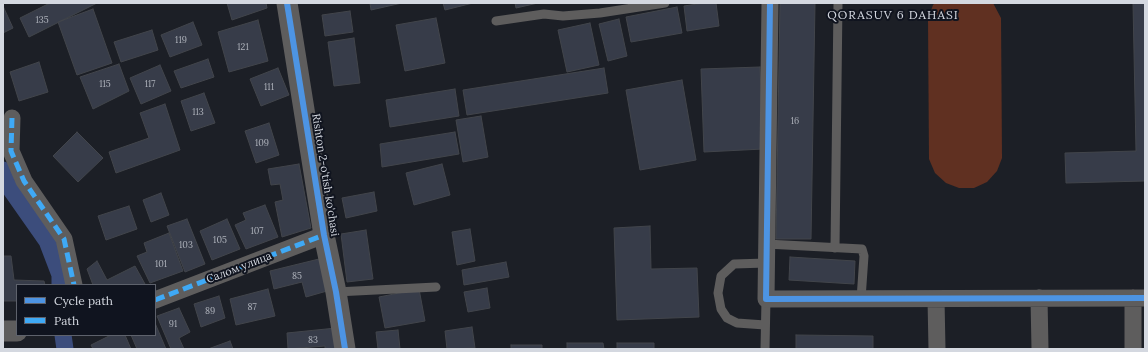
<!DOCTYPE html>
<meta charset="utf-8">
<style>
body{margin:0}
#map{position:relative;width:1148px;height:352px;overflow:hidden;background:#1c1f26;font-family:Lora,serif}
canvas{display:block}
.frame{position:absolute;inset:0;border:4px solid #d4d8e0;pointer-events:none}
.legend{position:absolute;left:16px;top:284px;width:140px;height:52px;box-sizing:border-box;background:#10141f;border:1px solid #5e626c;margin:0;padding:5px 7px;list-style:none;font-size:12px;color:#d4d8e0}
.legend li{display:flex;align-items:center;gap:8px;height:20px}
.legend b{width:20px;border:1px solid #5e626c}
</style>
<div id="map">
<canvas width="1148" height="352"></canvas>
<div class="frame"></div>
<ul class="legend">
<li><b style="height:5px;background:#4d94e3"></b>Cycle path</li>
<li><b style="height:5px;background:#3fa9f5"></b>Path</li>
</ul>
</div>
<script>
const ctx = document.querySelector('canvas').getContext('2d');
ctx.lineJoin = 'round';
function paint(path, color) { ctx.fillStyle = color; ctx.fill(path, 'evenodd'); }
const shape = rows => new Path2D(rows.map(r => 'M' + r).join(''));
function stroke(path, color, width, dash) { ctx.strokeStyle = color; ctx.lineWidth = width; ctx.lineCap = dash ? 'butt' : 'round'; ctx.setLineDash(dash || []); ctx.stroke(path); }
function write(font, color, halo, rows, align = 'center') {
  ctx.font = font + ' Lora,serif'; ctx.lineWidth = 4; ctx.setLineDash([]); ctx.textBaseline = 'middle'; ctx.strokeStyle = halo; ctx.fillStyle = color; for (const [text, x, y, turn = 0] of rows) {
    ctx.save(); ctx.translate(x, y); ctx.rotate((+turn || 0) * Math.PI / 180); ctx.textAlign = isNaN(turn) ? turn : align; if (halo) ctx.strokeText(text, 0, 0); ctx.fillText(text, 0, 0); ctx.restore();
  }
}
paint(shape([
 [935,3,993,3,1001,18,1002,158,997,171,987,182,974,188,959,188,946,183,935,173,929,159,928,19,933,5]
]), '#603021');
stroke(shape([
 [3,170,7,184,47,241,60,275,60,285],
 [63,335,65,349]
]), '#3c4d7c', 17);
const building = shape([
 [50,3,97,3,29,37,20,18,50,3],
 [227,3,266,3,267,8,232,20,227,3],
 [370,3,402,3,371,10,370,3],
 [443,3,473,3,445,10,443,3],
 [515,3,538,3,516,8,515,3],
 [704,3,716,3,719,26,687,31,684,6,704,3],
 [780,3,815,3,811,239,776,239,780,3],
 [1133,3,1145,3,1145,181,1066,183,1065,153,1136,151,1133,3],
 [3,6,13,28,3,33,3,6],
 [677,7,682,33,631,42,626,17,677,7],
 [93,9,112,63,77,75,58,22,93,9],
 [350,11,353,32,325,36,322,15,350,11],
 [436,18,445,63,405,71,396,25,436,18],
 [619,19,627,56,608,61,599,24,619,19],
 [258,20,268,61,229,72,218,32,258,20],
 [193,22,202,45,170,57,161,35,193,22],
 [590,23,599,65,567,72,558,30,590,23],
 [152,30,158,50,121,62,114,42,152,30],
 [354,38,360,83,334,86,328,42,354,38],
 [208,59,214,77,181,88,174,71,208,59],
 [39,62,48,92,19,101,10,72,39,62],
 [119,64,129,91,93,109,80,77,119,64],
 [160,65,171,91,141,104,130,78,160,65],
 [760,67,763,149,704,152,701,69,760,67],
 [278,68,289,95,261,106,250,79,278,68],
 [604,68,608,93,467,115,463,90,604,68],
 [682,80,696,160,640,170,626,90,682,80],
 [455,89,459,116,390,127,386,100,455,89],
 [204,93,215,123,191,131,181,101,204,93],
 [165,104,180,150,116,173,109,152,149,138,140,113,165,104],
 [481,116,488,157,463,162,456,120,481,116],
 [269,123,279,155,256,163,245,131,269,123],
 [77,132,103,158,78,182,53,156,77,132],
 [455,132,459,154,382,167,380,144,455,132],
 [299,164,311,228,282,237,275,202,283,200,280,184,271,185,268,169,299,164],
 [442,164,450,195,414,205,406,173,442,164],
 [374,192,377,211,346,218,342,198,374,192],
 [161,193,169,215,151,222,143,200,161,193],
 [265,205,278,237,246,249,235,225,246,220,243,213,265,205],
 [129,206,137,229,106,240,98,216,129,206],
 [187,219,205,264,185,272,167,226,187,219],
 [227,219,240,249,212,260,200,231,227,219],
 [650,226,651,269,697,268,699,317,617,320,614,228,650,226],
 [470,229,475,261,457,265,452,232,470,229],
 [366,230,373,279,347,282,341,234,366,230],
 [169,233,183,271,150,283,137,256,147,252,144,243,169,233],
 [3,256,11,256,14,280,44,281,45,285,17,285,17,301,3,301,3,256],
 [790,257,855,261,854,284,789,280,790,257],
 [319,259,327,291,306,297,302,282,274,289,270,271,319,259],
 [97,261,107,280,135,266,145,284,143,285,93,285,87,269,97,261],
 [506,262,509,277,464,285,462,270,506,262],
 [487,288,490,308,468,312,464,292,487,288],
 [268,289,275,316,236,325,230,299,268,289],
 [419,289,425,321,385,328,379,297,419,289],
 [219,296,225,318,201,327,194,304,219,296],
 [179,308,190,332,179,338,184,349,171,349,157,316,179,308],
 [155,323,166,349,137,349,131,335,155,335,155,323],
 [472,327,475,348,447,349,445,331,472,327],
 [336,328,339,349,325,349,325,346,288,349,287,333,336,328],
 [398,330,400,349,378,349,376,332,398,330],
 [111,335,125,335,131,349,93,349,91,345,111,335],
 [796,335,873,336,873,349,796,349,796,335],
 [230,341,233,349,208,349,230,341],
 [567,343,603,343,604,349,567,349,567,343],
 [617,343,654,343,654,349,617,349,617,343],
 [511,345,542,345,542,349,511,349,511,345]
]);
paint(building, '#373c49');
stroke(building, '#42454b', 1);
stroke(shape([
 [496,21,544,14,563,16,600,13,665,3],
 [766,244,862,249,864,256,861,299],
 [835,248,838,3],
 [336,292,436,287],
 [765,325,737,323,727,318,721,309,718,293,721,276,734,264,766,263],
 [765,349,766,299]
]), '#5e5d5d', 9);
stroke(shape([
 [770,3,766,299,1145,298],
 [12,118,11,151,24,181,64,239,74,285],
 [1039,298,1040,349],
 [1133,298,1133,349],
 [936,299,937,349],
 [155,300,324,235]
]), '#5e5d5d', 17);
stroke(shape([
 [287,3,324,235,336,292,345,349],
 [3,331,17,331]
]), '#5e5d5d', 21);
stroke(shape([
 [12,118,11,151,24,181,64,239,74,285],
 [155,300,324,235]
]), '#3fa9f5', 5, [10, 5]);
stroke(shape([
 [287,3,324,235,336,292,345,349],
 [770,3,766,299,1145,298]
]), '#4d94e3', 6);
write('9px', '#adb1ba', null, [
 ["135",42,20],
 ["119",181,40],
 ["121",243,47],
 ["115",105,84],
 ["117",150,84],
 ["111",269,87],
 ["113",198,112],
 ["16",795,121],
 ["109",262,143],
 ["107",257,231],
 ["105",220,240],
 ["103",186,245],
 ["101",161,264],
 ["85",297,276],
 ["87",252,307],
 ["89",210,311],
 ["91",173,324],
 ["83",313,340]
]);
write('11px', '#d4d8e0', '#10141f', [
 ["Rishton 2-o'tish ko'chasi",325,175,81],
 ["Салом улица",239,268,-21]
]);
ctx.letterSpacing = '1px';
write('12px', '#d4d8e0', '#10141f', [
 ["QORASUV 6 DAHASI",893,16]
]);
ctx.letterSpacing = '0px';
</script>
